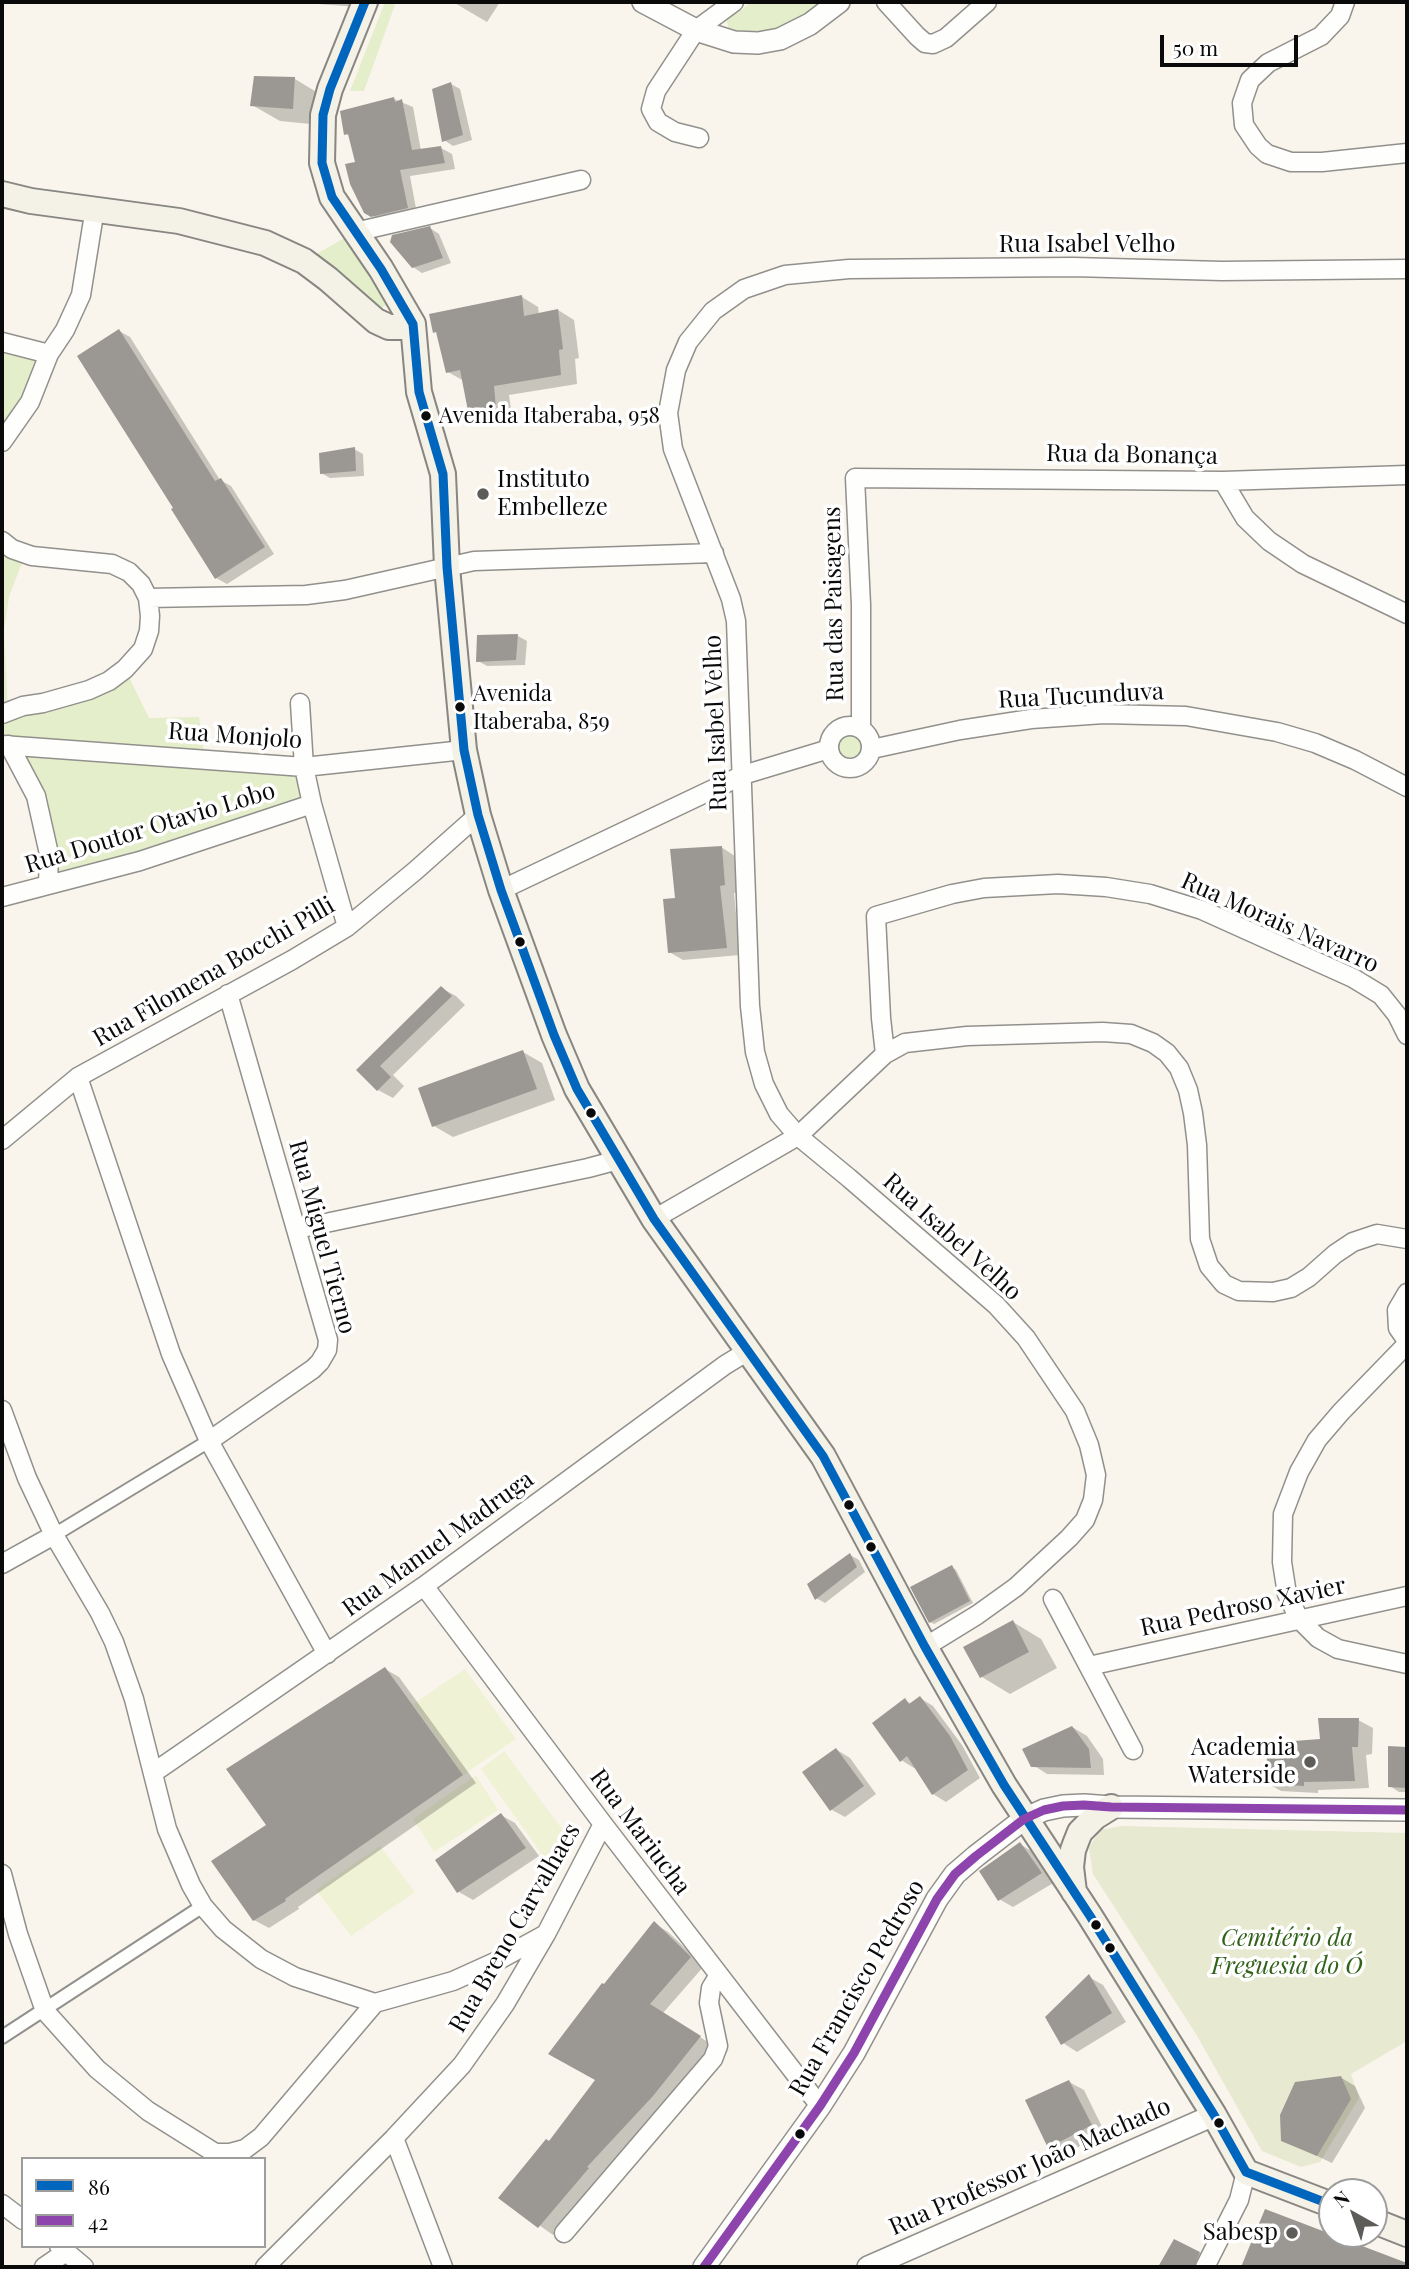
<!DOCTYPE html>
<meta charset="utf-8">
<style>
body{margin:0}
#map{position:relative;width:1409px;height:2269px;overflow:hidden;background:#f9f5ec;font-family:"Playfair Display",serif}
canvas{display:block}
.frame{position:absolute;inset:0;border:4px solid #0a0a0a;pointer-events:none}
.legend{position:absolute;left:21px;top:2157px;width:245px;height:91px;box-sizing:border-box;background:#fff;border:2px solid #9d9d9d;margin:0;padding:9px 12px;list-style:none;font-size:21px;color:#0a0a0a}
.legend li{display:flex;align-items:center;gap:14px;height:35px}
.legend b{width:35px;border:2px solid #9d9d9d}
.north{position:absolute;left:1318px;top:2178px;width:70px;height:70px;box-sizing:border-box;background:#fff;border:2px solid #9d9d9d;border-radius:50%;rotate:320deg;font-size:19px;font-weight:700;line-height:28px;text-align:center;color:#0a0a0a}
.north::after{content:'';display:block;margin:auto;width:24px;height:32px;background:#5e5c59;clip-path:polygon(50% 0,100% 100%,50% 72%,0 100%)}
.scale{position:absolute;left:1160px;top:35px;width:138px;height:32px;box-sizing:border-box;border:4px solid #0a0a0a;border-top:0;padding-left:9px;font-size:21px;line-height:24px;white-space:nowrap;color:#0a0a0a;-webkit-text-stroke:5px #fff;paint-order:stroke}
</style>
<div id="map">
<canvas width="1409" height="2269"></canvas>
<div class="frame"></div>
<ul class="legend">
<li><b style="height:9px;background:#0065bd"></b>86</li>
<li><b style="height:9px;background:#8e44ad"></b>42</li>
</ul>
<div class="north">N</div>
<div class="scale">50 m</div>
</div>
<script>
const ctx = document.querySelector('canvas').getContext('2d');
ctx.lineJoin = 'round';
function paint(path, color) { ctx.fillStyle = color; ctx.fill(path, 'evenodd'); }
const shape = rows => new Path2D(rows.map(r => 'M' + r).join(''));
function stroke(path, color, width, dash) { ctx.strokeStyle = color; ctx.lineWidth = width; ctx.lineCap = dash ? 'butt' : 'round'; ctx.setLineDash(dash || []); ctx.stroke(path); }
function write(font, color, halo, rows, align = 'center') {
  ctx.font = font + ' "Playfair Display",serif'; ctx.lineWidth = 7; ctx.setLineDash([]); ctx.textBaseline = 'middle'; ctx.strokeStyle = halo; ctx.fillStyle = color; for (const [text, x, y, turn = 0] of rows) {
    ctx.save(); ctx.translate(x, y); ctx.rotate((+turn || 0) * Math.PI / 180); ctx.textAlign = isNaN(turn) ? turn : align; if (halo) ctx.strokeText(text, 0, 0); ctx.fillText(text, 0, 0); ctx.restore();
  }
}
paint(shape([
 [385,2,396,2,364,91,350,91],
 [751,2,822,2,807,17,766,33,746,36,729,30,726,19,739,12],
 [355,232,390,302,382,308,373,310,304,261],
 [2,342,49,354,2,442],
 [2,539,32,556,21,565,9,597,4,630,8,710,2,714],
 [125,669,149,718,199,717,205,759,304,767,312,804,48,885,36,796,2,745,2,717],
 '834 744a14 14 0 1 1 28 0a14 14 0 1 1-28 0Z'
]), '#e5eecb');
paint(shape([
 [1122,1826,1407,1833,1407,2041,1351,2074,1359,2098,1320,2162,1301,2167,1262,2151,1196,2034,1093,1874,1089,1848,1100,1830]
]), '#e7e9d0');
paint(shape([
 [465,1669,516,1739,463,1775,413,1704],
 [504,1751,568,1837,544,1857,481,1769],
 [476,1775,498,1810,434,1852,413,1819],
 [380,1846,415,1892,351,1936,316,1890]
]), '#eff2d5');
paint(shape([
 [292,2,360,2,358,7],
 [453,2,500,2,487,22],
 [295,79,323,96,321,125,280,121,252,105],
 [451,84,460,89,472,140,453,146,444,140],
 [394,99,413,107,421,151,441,148,452,154,455,169,410,176,417,214,383,222,366,211,350,136,346,134],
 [430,228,439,234,451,263,422,273,413,267],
 [522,297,538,307,539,315,558,310,574,320,579,358,575,359,577,384,509,395,512,416,486,420,470,410,464,381,448,372,438,333],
 [119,331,130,337,220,480,231,486,274,554,227,584,216,578,175,509],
 [354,449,363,454,364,476,330,478,321,473],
 [518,636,527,641,525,665,487,666,478,661],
 [721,847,735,856,739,893,734,893,740,955,683,960,669,952],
 [441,988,456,996,465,1005,393,1075,404,1086,393,1098,378,1090,358,1070],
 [523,1052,542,1063,555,1100,453,1137,434,1126],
 [850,1555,859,1560,865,1572,825,1603,816,1598],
 [952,1567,956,1570,973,1603,934,1624,930,1622],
 [1013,1622,1041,1639,1057,1668,1010,1694,982,1677],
 [385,1669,399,1677,476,1783,298,1907,299,1909,269,1928,254,1920,269,1825],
 [920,1698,933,1706,962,1745,980,1778,946,1802,933,1794,916,1767,914,1768,901,1760,906,1701,912,1704],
 [1358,1720,1373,1728,1372,1754,1366,1755,1369,1788,1318,1790,1318,1793,1281,1791,1267,1783,1322,1741],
 [1072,1727,1087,1736,1103,1759,1104,1775,1047,1774,1033,1765],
 [1389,1748,1407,1748,1407,1792,1399,1792,1390,1786],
 [837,1750,850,1758,876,1794,845,1817,832,1810],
 [501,1815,515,1823,539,1856,473,1900,459,1892,438,1860],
 [1020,1844,1034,1853,1055,1882,1013,1907,999,1899],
 [654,1923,668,1932,704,1966,663,2013,714,2046,667,2104,600,2176,602,2177,553,2235,501,2198,549,2143,598,2080,604,1986],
 [1089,1977,1103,1985,1126,2022,1077,2052,1063,2043],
 [1340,2077,1355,2086,1365,2108,1332,2163,1283,2140],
 [1069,2082,1084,2090,1105,2133,1063,2155,1049,2146],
 [1266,2211,1392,2259,1407,2267,1242,2267],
 [1199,2253,1208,2258,1204,2267,1169,2267,1162,2263]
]), '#0003');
paint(shape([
 [254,76,295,77,293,109,250,106],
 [451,82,463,135,442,142,432,89],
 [394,97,395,102,402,99,412,150,441,146,445,163,400,170,408,208,371,217,364,213,350,184,345,164,355,162,348,134,344,135,340,111],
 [430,226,443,258,412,268,390,242,392,235],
 [522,295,524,316,558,309,563,349,559,350,561,375,494,386,496,407,468,411,460,370,446,373,436,332,433,333,429,314],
 [119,329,215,481,221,478,265,547,215,579,171,509,173,508,77,356],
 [355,447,356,471,320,474,319,453],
 [518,634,516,660,476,662,477,635],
 [722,846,725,885,720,886,727,948,668,953,663,899,675,898,670,849],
 [441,986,452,996,380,1066,391,1077,377,1091,356,1070],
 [523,1050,537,1089,432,1127,418,1088],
 [850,1553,857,1567,815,1600,807,1584],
 [952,1565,970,1601,929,1623,910,1587],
 [1013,1620,1029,1652,980,1678,963,1647],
 [385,1667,463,1775,285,1899,286,1901,253,1921,211,1861,266,1825,226,1769],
 [920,1696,950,1736,968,1770,932,1795,907,1756,900,1762,872,1723,905,1698,909,1704],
 [1318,1718,1359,1718,1358,1747,1352,1747,1355,1781,1304,1782,1304,1786,1265,1784,1268,1743,1320,1739],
 [1072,1726,1089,1749,1091,1768,1031,1767,1022,1749],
 [1388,1746,1407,1747,1407,1788,1388,1787],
 [836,1748,864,1786,830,1811,802,1772],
 [501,1813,526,1848,457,1893,435,1860],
 [1020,1842,1042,1873,998,1901,979,1871],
 [654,1921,691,1957,650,2004,701,2036,653,2096,587,2167,589,2168,538,2228,498,2198,546,2139,549,2141,595,2080,548,2054,602,1983,604,1984],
 [1089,1974,1112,2013,1061,2045,1045,2017],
 [1341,2076,1351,2099,1317,2156,1281,2141,1280,2115,1295,2082],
 [1069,2080,1092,2125,1048,2148,1025,2100],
 [1265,2209,1407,2263,1407,2267,1241,2267],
 [1174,2239,1200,2252,1194,2267,1158,2267]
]), '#9b9893');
const pedestrian = shape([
 [54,1535,209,1441],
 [2,2037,203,1906]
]);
const minor = shape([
 [886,2,917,36,925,43,933,44,946,38,987,2],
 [1345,2,1340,16,1321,36,1268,63,1250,80,1242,103,1244,125,1258,146,1267,154,1291,162,1322,162,1407,153],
 [699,138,675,132,658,122,651,109,656,91,696,30,734,2],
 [355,232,581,180],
 [2,342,49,354,30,402,2,442],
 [49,354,65,330,81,295,95,208],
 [1223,481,1245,518,1269,541,1303,564,1407,614],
 [2,541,12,549,32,556,112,564,129,572,141,584,148,598,150,616,149,631,143,649,125,669,109,681,89,690,43,703,23,706,2,714],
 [148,598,306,595,345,590,474,561,714,553],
 [300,703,304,767,312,804,347,927],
 '829 747a21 21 0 1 1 42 0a21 21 0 1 1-42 0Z',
 [861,728,861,605,855,478,1223,481,1407,475],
 [2,745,304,767,464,750],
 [9,745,36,796,49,854,48,885],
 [872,749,960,730,1031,719,1104,714,1186,716,1277,732,1315,743,1355,760,1407,787],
 [501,890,743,775,829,749],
 [2,897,140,861,312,804],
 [885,1054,881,1018,876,916,952,894,984,888,1058,884,1106,887,1150,894,1202,910,1353,978,1381,995,1397,1015,1407,1035],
 [78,1077,171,1354,209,1441,327,1654],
 [2,1140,78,1077,292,960,347,927,415,871,478,815],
 [654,1219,798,1136,885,1054,905,1043,967,1036,1103,1032,1131,1034,1153,1043,1167,1053,1179,1068,1188,1090,1193,1113,1197,1145,1200,1239,1209,1266,1224,1284,1239,1291,1273,1292,1291,1288,1309,1277,1335,1254,1353,1242,1377,1234,1407,1239],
 [297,1229,588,1168,618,1160],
 [1407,1293,1397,1310,1398,1328,1407,1341],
 [1407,1344,1341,1412,1317,1440,1299,1472,1283,1514,1282,1562,1287,1594,1299,1619,1318,1638,1338,1649,1407,1664],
 [2,1410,27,1478,54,1535,100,1613,114,1642,134,1699,167,1829,191,1885,203,1906,223,1929,261,1959,295,1977,375,2003,453,1981,495,1962,546,1934],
 [209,1441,313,1369,320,1362,327,1350,328,1340,228,994],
 [2,1564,54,1535],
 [424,1586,603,1824,820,2106],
 [1053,1599,1133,1750],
 [925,1647,977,1615,1016,1587,1069,1538,1085,1520,1093,1500,1096,1475,1089,1445,1075,1411,1026,1338,996,1305,849,1178,798,1136,779,1114,764,1084,755,1052,750,1006,736,621,731,599,673,449,668,413,676,370,688,342,713,311,744,289,785,275,849,269,1073,267,1222,271,1407,269],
 [1089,1666,1407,1596],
 [153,1773,424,1586,725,1365,748,1351],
 [2,1874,18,1934,45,2011,97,2069,148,2111,215,2153,230,2153,245,2149,261,2137,375,2003],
 [394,2138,443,2267],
 [2,2204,23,2220],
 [564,2233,713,2059,718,2046,709,2003,711,1988,719,1975],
 [59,2246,84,2267],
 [44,2267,66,2252],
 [265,2267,394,2138,462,2065,505,2004,546,1934,603,1824],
 [1205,2267,1239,2200,1246,2172]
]);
const tertiary = shape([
 [643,2,696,30,734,42,758,43,780,39,810,24,839,2],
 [704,2267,820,2106,854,2053,937,1899,955,1874,976,1856,1024,1819,1044,1810,1063,1806,1084,1805,1111,1807,1407,1810],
 [868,2267,1214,2115]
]);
const secondary = shape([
 [365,2,330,89,323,115,322,163,332,197,381,269,413,324,419,392,443,474,447,567,464,750,478,815,501,890,554,1035,577,1089,654,1219,823,1456,925,1647,1004,1785,1090,1916,1214,2115,1246,2172,1332,2205],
 [2,194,31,201,179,221,265,243,304,261,328,279,376,321,389,327,406,327,413,324],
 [1074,1892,1071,1867,1073,1850,1076,1842,1080,1832,1095,1817,1111,1807],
 [1374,2221,1407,2234]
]);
stroke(pedestrian, '#92908c', 16);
stroke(minor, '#92908c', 21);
stroke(tertiary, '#92908c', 24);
stroke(secondary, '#888682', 28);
stroke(pedestrian, '#fefefc', 12);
stroke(minor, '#fefefc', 18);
stroke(tertiary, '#fefefc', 21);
stroke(secondary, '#f4f1e6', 24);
stroke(shape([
 [365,2,330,89,323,115,322,163,332,197,381,269,413,324,419,392,443,474,447,567,464,750,478,815,501,890,554,1035,577,1089,654,1219,823,1456,925,1647,1004,1785,1090,1916,1214,2115,1246,2172,1332,2205]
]), '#0065bd', 9);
stroke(shape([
 [704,2267,820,2106,854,2053,937,1899,955,1874,976,1856,1024,1819,1044,1810,1063,1806,1084,1805,1111,1807,1407,1810]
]), '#8e44ad', 9);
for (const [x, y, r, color] of [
 [426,416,6,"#0a0a0a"],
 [483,494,7,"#5e5c59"],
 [460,707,6,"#0a0a0a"],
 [520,942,6,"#0a0a0a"],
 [591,1113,6,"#0a0a0a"],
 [849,1505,6,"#0a0a0a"],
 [871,1547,6,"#0a0a0a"],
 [1310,1762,7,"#5e5c59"],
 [1096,1925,6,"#0a0a0a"],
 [1110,1948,6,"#0a0a0a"],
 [1219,2123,6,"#0a0a0a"],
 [800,2134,6,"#0a0a0a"],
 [1292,2233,7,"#5e5c59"]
]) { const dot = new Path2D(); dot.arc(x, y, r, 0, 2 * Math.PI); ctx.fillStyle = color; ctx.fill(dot); stroke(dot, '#fff', 2.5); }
write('22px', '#0a0a0a', '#fff', [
 ["Avenida Itaberaba, 958",439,416],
 ["Avenida",473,694],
 ["Itaberaba, 859",473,722]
], 'left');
write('24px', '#0a0a0a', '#fff', [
 ["Rua Isabel Velho",1087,245],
 ["Rua da Bonança",1132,455,1],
 ["Rua das Paisagens",834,604,-91],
 ["Rua Tucunduva",1081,696,-3],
 ["Rua Isabel Velho",716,723,-92],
 ["Rua Monjolo",235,736,4],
 ["Rua Doutor Otavio Lobo",150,828,-17],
 ["Rua Morais Navarro",1280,923,24],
 ["Rua Filomena Bocchi Pilli",214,972,-30],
 ["Rua Miguel Tierno",322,1237,75],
 ["Rua Isabel Velho",952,1237,42],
 ["Rua Manuel Madruga",438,1544,-36],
 ["Rua Pedroso Xavier",1243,1607,-12],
 ["Rua Mariucha",640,1832,53],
 ["Rua Breno Carvalhaes",515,1928,-60],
 ["Rua Francisco Pedroso",857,1988,-60],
 ["Rua Professor João Machado",1030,2167,-24]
]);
write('24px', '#0a0a0a', '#fff', [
 ["Instituto",497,480,"left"],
 ["Embelleze",497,508,"left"],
 ["Academia",1296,1748],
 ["Waterside",1296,1776],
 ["Sabesp",1278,2233]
], 'right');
write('italic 24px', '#32621a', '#fff', [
 ["Cemitério da",1287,1939],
 ["Freguesia do Ó",1287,1967]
]);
</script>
